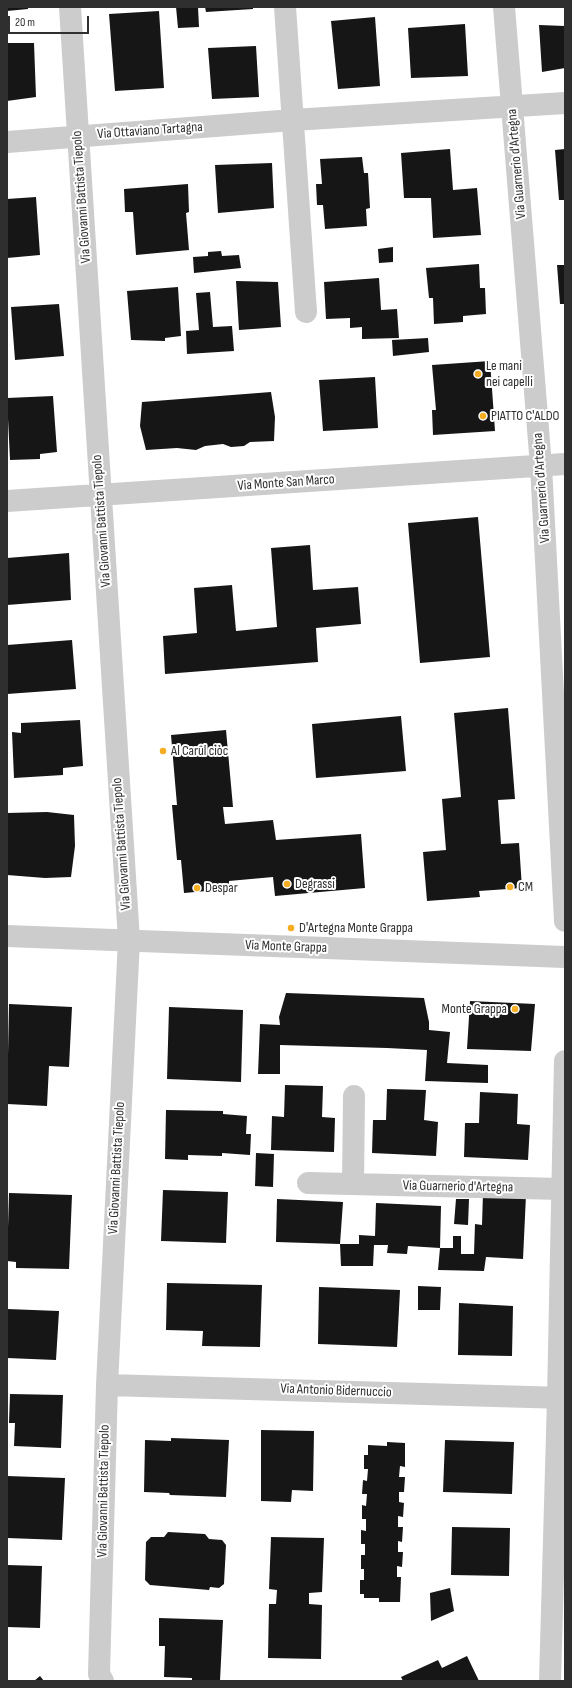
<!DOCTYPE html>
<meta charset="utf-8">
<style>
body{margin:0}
#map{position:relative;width:572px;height:1688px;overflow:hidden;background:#fff;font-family:"Sofia Sans Condensed",sans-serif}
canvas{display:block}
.frame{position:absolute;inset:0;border:8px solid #2f2f2f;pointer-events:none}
.scale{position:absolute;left:8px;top:16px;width:81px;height:18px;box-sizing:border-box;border:2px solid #2f2f2f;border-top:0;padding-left:5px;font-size:12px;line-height:14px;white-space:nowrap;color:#2f2f2f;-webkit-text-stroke:3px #fff;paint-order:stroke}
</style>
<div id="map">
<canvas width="572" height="1688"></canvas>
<div class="frame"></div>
<div class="scale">20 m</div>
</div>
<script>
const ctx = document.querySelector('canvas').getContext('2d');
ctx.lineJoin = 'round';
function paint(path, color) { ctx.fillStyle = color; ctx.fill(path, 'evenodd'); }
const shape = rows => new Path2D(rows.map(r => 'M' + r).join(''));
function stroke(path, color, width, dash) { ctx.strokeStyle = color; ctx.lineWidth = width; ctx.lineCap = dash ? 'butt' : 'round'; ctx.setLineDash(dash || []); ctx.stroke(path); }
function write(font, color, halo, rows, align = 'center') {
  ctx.font = font + ' "Sofia Sans Condensed",sans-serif'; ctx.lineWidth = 4; ctx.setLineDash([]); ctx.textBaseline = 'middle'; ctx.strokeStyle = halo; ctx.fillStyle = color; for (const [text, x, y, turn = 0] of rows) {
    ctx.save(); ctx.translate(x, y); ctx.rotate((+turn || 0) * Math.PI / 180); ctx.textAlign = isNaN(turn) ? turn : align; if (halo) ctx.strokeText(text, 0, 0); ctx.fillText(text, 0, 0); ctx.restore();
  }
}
paint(shape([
 [7,7,28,7,28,9,7,11],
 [176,7,198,7,199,27,178,28],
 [205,7,253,7,253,9,206,12],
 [159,11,164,88,115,91,109,14],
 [375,17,380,86,338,89,331,21],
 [465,24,468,76,411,78,408,28],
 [539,25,565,26,565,68,542,72],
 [7,43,34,43,36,97,7,101],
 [256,46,259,97,212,99,208,48],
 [450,149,453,190,477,188,481,235,433,238,431,198,404,198,401,153],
 [565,149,565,200,559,200,555,150],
 [362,157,364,173,368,173,370,208,366,209,367,226,325,229,323,205,317,205,316,184,322,184,320,159],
 [272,163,274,208,218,213,215,165],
 [188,184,189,212,186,213,189,250,136,255,133,212,125,212,124,189],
 [36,197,40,255,7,258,7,199],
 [393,247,393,262,379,263,378,249],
 [221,251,222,256,239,255,241,268,194,273,193,257,208,256,208,252],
 [479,264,480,288,485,288,486,314,463,316,463,322,434,324,433,298,429,298,426,268],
 [557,265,565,265,565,304,560,304],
 [379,278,381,310,397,309,399,338,362,339,362,327,350,328,350,318,326,319,324,282],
 [236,281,278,282,281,327,239,330],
 [178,287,181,336,165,338,165,341,131,340,127,291],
 [210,292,213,327,232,326,234,351,187,354,186,331,199,330,196,293],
 [59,304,64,356,15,360,11,307],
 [428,338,429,352,393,356,392,340],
 [490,361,495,431,433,435,432,410,436,410,432,365],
 [375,377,378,428,323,431,319,380],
 [271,392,275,417,274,441,250,442,244,446,231,447,223,444,205,446,196,450,177,448,146,450,140,426,142,402],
 [53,396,57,452,40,454,40,459,10,460,7,398],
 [478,517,490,657,420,663,408,523],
 [310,545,313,590,358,587,361,624,316,628,318,662,165,674,163,636,197,633,194,588,232,585,236,631,277,627,271,548],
 [69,553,71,600,7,605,7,558],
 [72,640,76,689,7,694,7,645],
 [508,708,515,799,498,800,501,844,519,843,522,888,479,891,480,897,427,901,423,852,446,850,442,799,461,797,454,713],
 [401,716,406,771,316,778,312,724],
 [80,720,83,766,63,768,63,775,14,778,12,732,21,733,21,723],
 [226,730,233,807,223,807,225,824,273,820,276,840,361,834,365,888,275,896,273,877,229,881,229,889,184,893,181,860,177,860,172,805,177,805,171,735],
 [47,812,74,815,75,846,71,877,45,878,7,875,7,813],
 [286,993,424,998,429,1022,429,1030,450,1032,447,1063,488,1065,488,1083,425,1081,427,1050,387,1048,280,1045,280,1074,258,1074,260,1024,280,1025,279,1017],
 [470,1001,535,1004,531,1051,467,1049],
 [9,1004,72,1007,69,1067,49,1066,47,1106,7,1104],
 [169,1007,243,1010,241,1082,167,1079],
 [285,1085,323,1086,322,1117,335,1118,334,1152,271,1150,272,1116,284,1117],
 [387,1089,426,1090,424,1120,438,1122,436,1156,372,1153,373,1120,386,1120],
 [480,1092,518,1094,517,1124,530,1125,528,1160,464,1157,465,1123,479,1123],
 [166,1110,223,1111,223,1114,247,1116,246,1134,251,1134,250,1155,222,1153,222,1156,188,1155,188,1160,165,1159],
 [256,1153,274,1154,273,1187,255,1186],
 [163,1190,228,1192,226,1243,161,1241],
 [9,1193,72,1195,69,1269,16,1268,16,1262,7,1261],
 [483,1193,526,1195,523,1259,486,1257,484,1271,438,1270,440,1248,408,1246,407,1254,387,1253,388,1245,374,1245,373,1266,341,1266,340,1244,359,1244,359,1235,375,1236,376,1203,441,1206,440,1248,453,1248,453,1236,461,1236,461,1254,474,1254,475,1224,482,1225],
 [277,1199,343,1202,340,1244,276,1242],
 [456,1199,469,1199,468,1225,454,1224],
 [167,1283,262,1285,260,1347,202,1346,203,1331,166,1330],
 [418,1286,441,1287,440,1310,418,1310],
 [319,1287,400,1290,397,1347,318,1344],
 [459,1303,513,1306,512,1356,458,1355],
 [7,1309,59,1311,56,1360,7,1358],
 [10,1394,63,1395,61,1448,14,1446,15,1423,9,1423],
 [261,1430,314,1431,313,1491,292,1490,291,1502,261,1501],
 [171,1438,229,1440,226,1497,170,1495,169,1493,144,1492,145,1440,171,1441],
 [445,1440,514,1442,512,1494,443,1492],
 [387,1442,405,1443,405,1467,400,1466,399,1477,405,1477,404,1492,399,1492,399,1502,404,1503,403,1517,398,1516,398,1527,403,1527,402,1542,398,1541,398,1552,403,1552,402,1567,397,1566,397,1577,401,1577,400,1602,379,1602,379,1598,364,1598,364,1594,360,1594,360,1580,364,1580,364,1569,361,1569,361,1555,365,1555,365,1544,361,1544,361,1530,366,1531,366,1519,362,1519,362,1505,366,1506,367,1494,362,1494,363,1480,367,1481,368,1469,364,1469,364,1455,368,1455,368,1445,387,1446],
 [7,1476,65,1478,62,1540,7,1538],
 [452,1527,510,1528,509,1576,451,1575],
 [168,1532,205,1534,209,1539,222,1540,226,1545,224,1584,219,1588,210,1587,209,1590,150,1585,145,1580,146,1542,151,1537,164,1537],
 [271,1537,324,1538,322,1592,309,1593,309,1604,322,1605,321,1659,268,1658,269,1604,276,1604,277,1590,269,1589],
 [7,1565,42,1566,40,1628,7,1627],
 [450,1588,454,1611,431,1621,430,1593],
 [159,1618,223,1620,220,1681,192,1681,192,1678,164,1677,165,1646,159,1646],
 [467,1656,479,1681,403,1681,401,1677,438,1660,442,1668],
 [40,1676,44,1681,34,1681]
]), '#161616');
stroke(shape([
 [70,7,129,940,107,1385,99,1674,103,1681],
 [285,7,306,312],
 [504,7,541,466,565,921],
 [7,142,293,120,565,103],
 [7,501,565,464],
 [7,936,565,957],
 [308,1183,562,1189],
 [353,1184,354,1096],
 [107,1385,565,1398],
 [550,1681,558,1398,565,1061]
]), '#ccc', 22);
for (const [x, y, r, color] of [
 [478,374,4,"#f7ad21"],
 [483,416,4,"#f7ad21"],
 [163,751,4,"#f7ad21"],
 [287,884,4,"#f7ad21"],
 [510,887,4,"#f7ad21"],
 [197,888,4,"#f7ad21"],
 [291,928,4,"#f7ad21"],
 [515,1009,4,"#f7ad21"]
]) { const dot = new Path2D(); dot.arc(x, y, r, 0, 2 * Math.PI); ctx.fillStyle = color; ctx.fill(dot); stroke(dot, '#fff', 1.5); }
write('14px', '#2f2f2f', '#fff', [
 ["Via Ottaviano Tartagna",150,131,-4],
 ["Via Guarnerio d'Artegna",517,164,-95],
 ["Via Giovanni Battista Tiepolo",82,197,-94],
 ["Via Monte San Marco",286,483,-4],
 ["Via Guarnerio d'Artegna",542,488,-94],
 ["Via Giovanni Battista Tiepolo",102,521,-94],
 ["Via Giovanni Battista Tiepolo",122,844,-94],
 ["Via Monte Grappa",286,947,2],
 ["Via Giovanni Battista Tiepolo",117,1168,-87],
 ["Via Guarnerio d'Artegna",458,1187,1],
 ["Via Antonio Bidernuccio",336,1391,2],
 ["Via Giovanni Battista Tiepolo",104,1491,-89]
]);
write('14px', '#2f2f2f', '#fff', [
 ["Le mani",486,366],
 ["nei capelli",486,382],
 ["PIATTO C'ALDO",491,416],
 ["Al Carûl ciòc",171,751],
 ["Degrassi",295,884],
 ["CM",518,887],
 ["Despar",205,888],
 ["D'Artegna Monte Grappa",299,928],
 ["Monte Grappa",507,1009,"right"]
], 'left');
</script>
